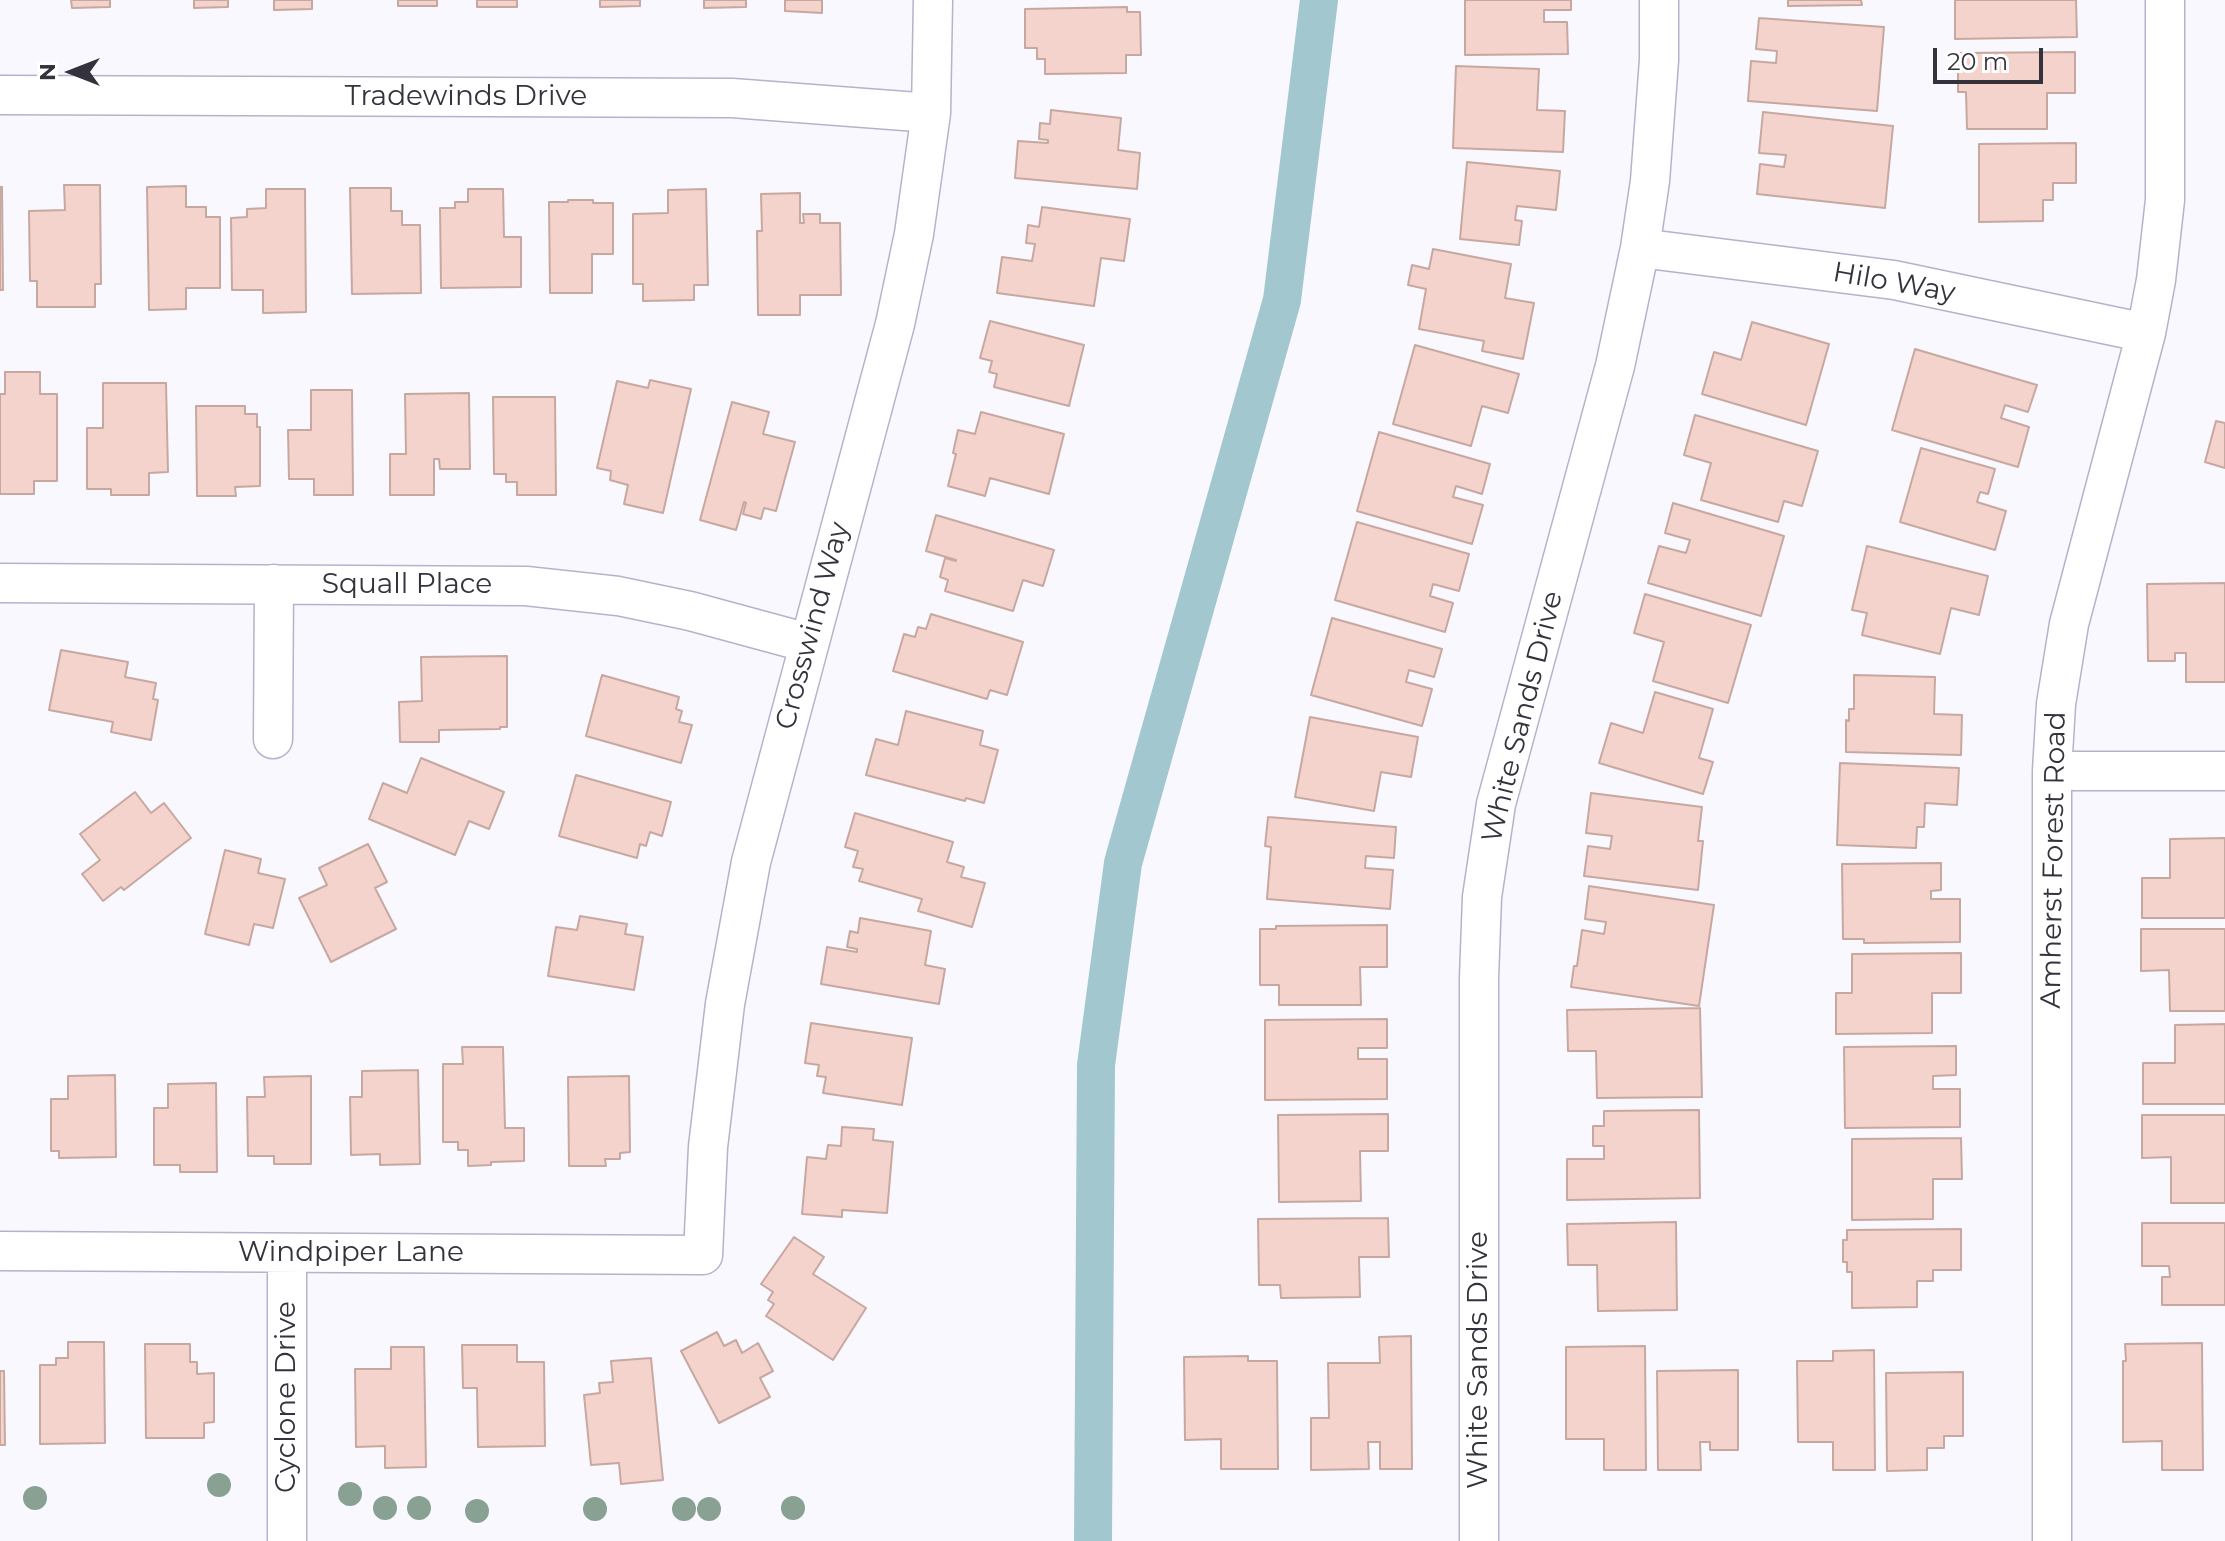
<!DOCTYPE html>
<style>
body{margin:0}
#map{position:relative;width:2225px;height:1541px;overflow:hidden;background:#f9f8fe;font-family:Montserrat,sans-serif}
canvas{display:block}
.north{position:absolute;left:32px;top:32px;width:80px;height:80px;-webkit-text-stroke:6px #fff;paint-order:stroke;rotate:270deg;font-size:22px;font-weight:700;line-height:32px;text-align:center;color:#34333d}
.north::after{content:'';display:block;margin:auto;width:28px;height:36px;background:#34333d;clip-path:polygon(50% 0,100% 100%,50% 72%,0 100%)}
.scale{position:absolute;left:1933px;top:48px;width:110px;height:36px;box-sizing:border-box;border:4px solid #34333d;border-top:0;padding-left:10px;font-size:24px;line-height:28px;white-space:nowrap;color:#34333d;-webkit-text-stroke:6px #fff;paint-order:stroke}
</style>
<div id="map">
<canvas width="2225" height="1541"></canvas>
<div class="north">N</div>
<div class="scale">20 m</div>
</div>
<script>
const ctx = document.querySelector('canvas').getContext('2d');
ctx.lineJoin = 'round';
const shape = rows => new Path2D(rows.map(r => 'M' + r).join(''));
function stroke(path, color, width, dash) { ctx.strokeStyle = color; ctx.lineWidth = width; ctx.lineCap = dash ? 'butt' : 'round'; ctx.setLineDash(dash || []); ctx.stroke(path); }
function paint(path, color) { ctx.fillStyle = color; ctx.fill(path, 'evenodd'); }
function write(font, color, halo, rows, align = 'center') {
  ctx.font = font + ' Montserrat,sans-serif'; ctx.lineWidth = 6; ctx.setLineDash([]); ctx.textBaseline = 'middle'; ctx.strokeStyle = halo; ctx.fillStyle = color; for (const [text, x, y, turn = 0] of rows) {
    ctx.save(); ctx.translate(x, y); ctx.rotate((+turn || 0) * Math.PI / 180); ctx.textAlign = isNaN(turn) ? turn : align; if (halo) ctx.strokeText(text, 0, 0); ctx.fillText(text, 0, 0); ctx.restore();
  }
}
stroke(shape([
 [1093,1541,1096,1065,1123,863,1282,300,1319,0]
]), '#a2c7cf', 38);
const building = shape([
 [71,0,110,0,110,7,72,8,71,0],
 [194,0,228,0,228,7,194,8,194,0],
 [274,0,312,0,312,9,274,10,274,0],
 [398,0,437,0,437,6,398,6,398,0],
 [477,0,517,0,517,7,477,7,477,0],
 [600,0,640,0,640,6,600,7,600,0],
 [704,0,746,0,746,7,704,8,704,0],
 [785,0,822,0,822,13,785,11,785,0],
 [1465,0,1571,0,1571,10,1544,10,1544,22,1567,22,1568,54,1465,55,1465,0],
 [1788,0,1861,0,1862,5,1788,6,1788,0],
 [1955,0,2076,0,2077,37,1955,39,1955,0],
 [1127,7,1127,12,1140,12,1141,55,1126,55,1126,73,1045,74,1045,59,1037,59,1037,48,1025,48,1025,9,1127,7],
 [1759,18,1884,27,1877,111,1748,101,1751,61,1776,63,1777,51,1756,49,1759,18],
 [2075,52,2075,93,2047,93,2047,129,1967,129,1966,92,1958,92,1958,53,2075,52],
 [1456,66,1539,69,1537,110,1565,111,1563,152,1453,148,1456,66],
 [1051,110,1121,118,1118,150,1140,153,1137,189,1015,178,1018,141,1048,143,1048,140,1039,139,1040,123,1050,124,1051,110],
 [1763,112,1893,126,1885,208,1757,194,1760,164,1784,167,1786,155,1759,153,1763,112],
 [2076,143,2076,183,2053,183,2053,200,2043,200,2043,221,1979,222,1979,144,2076,143],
 [1467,162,1560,171,1556,210,1517,206,1515,220,1522,221,1519,245,1460,239,1467,162],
 [64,185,100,185,101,284,95,284,95,307,37,307,37,281,30,281,29,211,65,210,64,185],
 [186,186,186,207,206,207,206,217,220,217,220,288,186,288,186,309,149,310,147,187,186,186],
 [0,187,2,187,3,290,0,290,0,187],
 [350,188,391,188,391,211,402,211,402,225,420,225,421,293,352,294,350,188],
 [266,189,305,189,306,312,263,313,263,290,232,290,231,218,247,217,247,209,266,208,266,189],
 [468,189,503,189,504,237,521,237,521,287,441,288,440,208,455,208,455,202,468,202,468,189],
 [706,189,708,285,694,285,694,300,643,301,643,284,633,284,633,214,668,213,668,190,706,189],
 [800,193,800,223,804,223,803,214,820,214,820,223,840,223,841,295,800,295,800,315,758,315,757,231,762,231,761,194,800,193],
 [568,200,593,200,593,203,613,203,613,254,592,254,592,293,550,293,549,202,568,202,568,200],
 [1042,207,1130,219,1124,261,1101,258,1094,306,997,293,1002,257,1032,261,1035,244,1026,243,1028,225,1039,227,1042,207],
 [1433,249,1511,264,1505,298,1534,303,1523,359,1482,351,1484,341,1419,329,1426,289,1408,285,1412,265,1429,269,1433,249],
 [990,321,1084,345,1069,406,994,387,997,374,989,372,992,361,980,358,990,321],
 [1752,322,1829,344,1806,425,1702,394,1714,352,1741,360,1752,322],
 [1415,345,1519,374,1508,413,1482,406,1471,446,1393,424,1415,345],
 [1915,349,2037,385,2028,412,2005,405,2001,418,2029,427,2018,467,1892,430,1915,349],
 [5,372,40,372,40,394,57,394,57,481,34,481,34,494,0,494,0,394,5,394,5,372],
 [650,380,691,389,663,513,624,504,628,485,610,480,611,471,597,468,617,381,648,388,650,380],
 [103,383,166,383,168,472,149,473,149,495,111,495,111,489,87,489,87,428,103,428,103,383],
 [311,390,352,390,353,495,314,495,314,479,289,479,288,430,311,430,311,390],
 [469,393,470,469,440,469,439,459,434,459,434,495,390,495,390,454,406,454,405,394,469,393],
 [493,397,555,397,556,495,517,495,517,482,506,482,506,474,494,474,493,397],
 [732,402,769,412,763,434,795,442,776,511,764,508,761,519,743,514,746,503,744,502,736,530,700,520,732,402],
 [196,406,245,406,245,414,257,414,257,427,260,427,260,486,235,487,236,496,197,496,196,406],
 [981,412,1064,434,1049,494,990,478,985,496,948,486,956,454,953,453,958,430,975,434,981,412],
 [1695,415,1818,451,1802,506,1784,501,1778,522,1701,500,1711,463,1684,455,1695,415],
 [2216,421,2225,423,2225,468,2205,462,2216,421],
 [1379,432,1490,464,1482,494,1456,486,1453,497,1483,505,1472,544,1357,511,1379,432],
 [1921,448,1995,469,1988,494,1980,492,1977,502,2006,511,1995,550,1900,522,1921,448],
 [1673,503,1784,536,1761,616,1648,583,1659,546,1686,553,1690,540,1665,533,1673,503],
 [936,515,1054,550,1043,586,1023,580,1013,611,945,591,948,580,940,577,945,558,956,561,956,560,926,551,936,515],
 [1357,522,1469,554,1459,591,1433,584,1430,596,1453,603,1445,632,1335,600,1357,522],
 [1867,546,1988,576,1979,615,1951,608,1940,654,1862,635,1867,613,1852,610,1867,546],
 [2225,583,2225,682,2186,682,2186,653,2175,653,2175,661,2148,661,2147,584,2225,583],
 [1645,594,1751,625,1728,703,1653,681,1664,642,1634,633,1645,594],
 [931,614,1023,642,1007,695,990,690,987,699,893,671,904,634,915,637,918,627,926,629,931,614],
 [1332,618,1442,649,1434,677,1409,670,1406,682,1432,689,1422,726,1311,695,1332,618],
 [61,650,128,662,125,677,156,683,153,699,158,700,151,740,111,732,113,722,49,710,61,650],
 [507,656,507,727,500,727,500,729,439,730,439,742,400,742,399,702,422,701,421,657,507,656],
 [602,675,679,697,676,709,682,711,679,722,692,725,681,763,586,736,602,675],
 [1854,675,1935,677,1934,714,1962,715,1961,755,1846,752,1846,720,1849,721,1849,709,1854,709,1854,675],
 [1655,692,1713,709,1699,758,1713,762,1703,794,1599,763,1611,723,1643,733,1655,692],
 [906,711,983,731,980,745,998,750,984,803,966,798,965,801,866,775,876,739,898,745,906,711],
 [1310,717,1418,737,1411,777,1381,772,1374,811,1295,797,1310,717],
 [421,758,504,792,489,829,469,821,455,855,369,819,383,783,407,793,421,758],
 [1840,763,1959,768,1957,805,1925,803,1924,827,1917,827,1916,848,1837,845,1840,763],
 [576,775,671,802,662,836,650,832,646,846,640,844,637,858,559,836,576,775],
 [135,792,151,813,164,803,191,838,124,890,121,887,103,901,82,874,100,860,80,834,135,792],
 [1591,793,1702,807,1698,841,1703,841,1698,890,1584,876,1588,846,1610,849,1612,836,1586,833,1591,793],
 [855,813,953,842,947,862,964,867,961,877,985,883,972,927,918,911,922,899,859,881,863,869,853,867,858,851,845,847,855,813],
 [1268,817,1396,827,1394,858,1366,856,1365,868,1393,870,1390,909,1267,899,1271,847,1265,846,1268,817],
 [2225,838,2225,918,2142,918,2142,878,2170,878,2170,839,2225,838],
 [368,844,387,882,375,888,396,929,331,962,299,898,327,885,319,868,368,844],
 [225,850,261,859,258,873,285,879,273,928,254,924,249,945,205,934,225,850],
 [1941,863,1941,890,1931,891,1931,899,1960,899,1960,942,1864,943,1864,939,1843,939,1842,864,1941,863],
 [1589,886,1714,905,1699,1006,1571,987,1574,966,1577,966,1582,930,1604,934,1606,922,1585,919,1589,886],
 [580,916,627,924,625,934,643,937,634,990,548,976,556,927,577,930,580,916],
 [860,918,931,931,925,965,945,969,939,1004,821,984,827,947,857,952,857,949,847,947,850,931,858,933,860,918],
 [1387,925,1387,967,1360,967,1361,1005,1279,1005,1279,985,1260,985,1260,929,1276,929,1276,926,1387,925],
 [2141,929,2225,929,2225,1011,2170,1011,2169,970,2141,971,2141,929],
 [1961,953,1961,993,1932,993,1932,1033,1836,1034,1836,993,1852,993,1852,954,1961,953],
 [1700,1008,1702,1097,1597,1098,1596,1051,1568,1051,1567,1010,1700,1008],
 [1387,1019,1387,1048,1358,1048,1358,1059,1387,1059,1387,1099,1265,1100,1265,1020,1387,1019],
 [811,1023,912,1038,902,1105,823,1093,826,1077,817,1076,819,1065,805,1063,811,1023],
 [2225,1024,2225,1104,2143,1104,2143,1063,2175,1063,2175,1025,2225,1024],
 [1956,1046,1956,1075,1933,1076,1933,1089,1960,1089,1960,1127,1845,1128,1844,1047,1956,1046],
 [462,1047,503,1047,505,1128,524,1128,524,1161,491,1162,491,1165,468,1166,468,1150,458,1150,458,1142,443,1142,443,1064,463,1064,462,1047],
 [418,1070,420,1164,380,1165,380,1154,351,1155,350,1097,362,1097,362,1071,418,1070],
 [115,1075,116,1157,59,1158,59,1151,51,1151,51,1099,68,1099,68,1076,115,1075],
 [311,1076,311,1164,274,1164,274,1156,248,1156,247,1097,265,1097,264,1077,311,1076],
 [629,1076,630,1152,620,1153,620,1159,605,1159,606,1166,569,1166,568,1077,629,1076],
 [216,1083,217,1172,180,1172,180,1165,154,1165,154,1108,168,1108,168,1084,216,1083],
 [1699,1110,1700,1198,1567,1200,1567,1159,1604,1159,1604,1146,1593,1146,1593,1126,1604,1126,1604,1111,1699,1110],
 [1388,1114,1388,1151,1360,1151,1361,1201,1279,1202,1278,1115,1388,1114],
 [2142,1115,2225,1115,2225,1203,2171,1203,2171,1157,2142,1158,2142,1115],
 [842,1127,874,1129,873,1140,893,1142,887,1213,842,1210,842,1217,802,1214,807,1157,826,1159,828,1145,841,1146,842,1127],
 [1961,1138,1962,1179,1933,1179,1933,1219,1852,1220,1852,1139,1961,1138],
 [1388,1218,1389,1257,1359,1257,1360,1297,1281,1298,1280,1285,1259,1285,1258,1219,1388,1218],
 [1676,1222,1677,1310,1598,1311,1597,1265,1568,1265,1567,1224,1676,1222],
 [2142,1223,2225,1223,2225,1305,2162,1305,2162,1277,2170,1277,2169,1266,2142,1266,2142,1223],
 [1961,1229,1961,1270,1933,1270,1933,1281,1917,1281,1917,1307,1852,1308,1852,1272,1847,1272,1847,1262,1843,1262,1843,1240,1847,1240,1847,1230,1961,1229],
 [794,1237,824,1257,813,1274,866,1308,833,1360,766,1316,774,1304,768,1300,773,1292,761,1284,794,1237],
 [717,1332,724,1346,736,1340,742,1353,758,1343,773,1371,760,1378,770,1397,719,1423,681,1351,717,1332],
 [1411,1336,1412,1469,1380,1469,1380,1442,1368,1442,1369,1469,1311,1470,1311,1418,1329,1418,1328,1363,1380,1363,1379,1337,1411,1336],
 [68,1342,104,1342,105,1443,40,1444,40,1365,56,1365,56,1358,68,1358,68,1342],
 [2202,1343,2203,1470,2162,1470,2162,1441,2123,1442,2123,1361,2126,1361,2125,1344,2202,1343],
 [145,1344,190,1344,190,1362,197,1362,197,1374,214,1373,214,1422,204,1423,204,1438,146,1438,145,1344],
 [462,1345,517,1345,517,1362,544,1362,545,1446,478,1447,477,1388,463,1388,462,1345],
 [1645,1346,1646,1470,1604,1470,1604,1439,1566,1439,1566,1347,1645,1346],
 [391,1347,424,1347,426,1467,385,1468,385,1446,356,1447,355,1369,391,1369,391,1347],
 [1874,1350,1875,1470,1833,1470,1833,1442,1798,1442,1797,1361,1833,1361,1833,1351,1874,1350],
 [1248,1356,1248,1361,1277,1361,1278,1469,1221,1469,1221,1439,1185,1440,1184,1357,1248,1356],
 [651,1358,663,1480,621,1484,619,1463,591,1465,584,1395,600,1393,599,1383,613,1382,611,1361,651,1358],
 [1738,1370,1738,1450,1710,1450,1710,1442,1700,1442,1701,1470,1658,1470,1657,1371,1738,1370],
 [0,1371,4,1371,5,1445,0,1445,0,1371],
 [1963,1372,1963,1436,1944,1436,1944,1448,1927,1448,1927,1470,1887,1471,1886,1373,1963,1372]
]);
paint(building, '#f4d3cc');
stroke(building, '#c7a8a1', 2);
const minor = shape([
 [0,95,732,98,931,113],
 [1640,248,1894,280,2146,333],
 [0,583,526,586,618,596,690,611,808,643],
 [273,739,274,584],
 [2052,771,2225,771],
 [0,1251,703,1255,708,1147,725,1004,751,862,895,324,914,234,931,113,933,0],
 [287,1253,287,1541],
 [1479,1541,1479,978,1482,897,1496,804,1615,366,1640,248,1650,181,1659,60,1659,0],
 [2052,1541,2052,771,2056,704,2069,624,2146,333,2156,280,2165,200,2165,0]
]);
stroke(minor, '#b6b2cc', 41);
stroke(minor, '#fff', 38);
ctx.fillStyle = '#88a193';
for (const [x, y] of [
 [219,1485],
 [350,1494],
 [35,1498],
 [385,1508],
 [419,1508],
 [793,1508],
 [595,1509],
 [684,1509],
 [709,1509],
 [477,1511]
]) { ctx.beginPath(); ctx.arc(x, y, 12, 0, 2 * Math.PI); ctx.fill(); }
write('28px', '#34333d', '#fff', [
 ["Tradewinds Drive",466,97],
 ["Hilo Way",1894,283,10],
 ["Squall Place",407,585],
 ["Crosswind Way",813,626,-75],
 ["White Sands Drive",1523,717,-76],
 ["Amherst Forest Road",2054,860,-89],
 ["Windpiper Lane",351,1253],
 ["White Sands Drive",1479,1360,-90],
 ["Cyclone Drive",287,1397,-90]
]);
</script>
